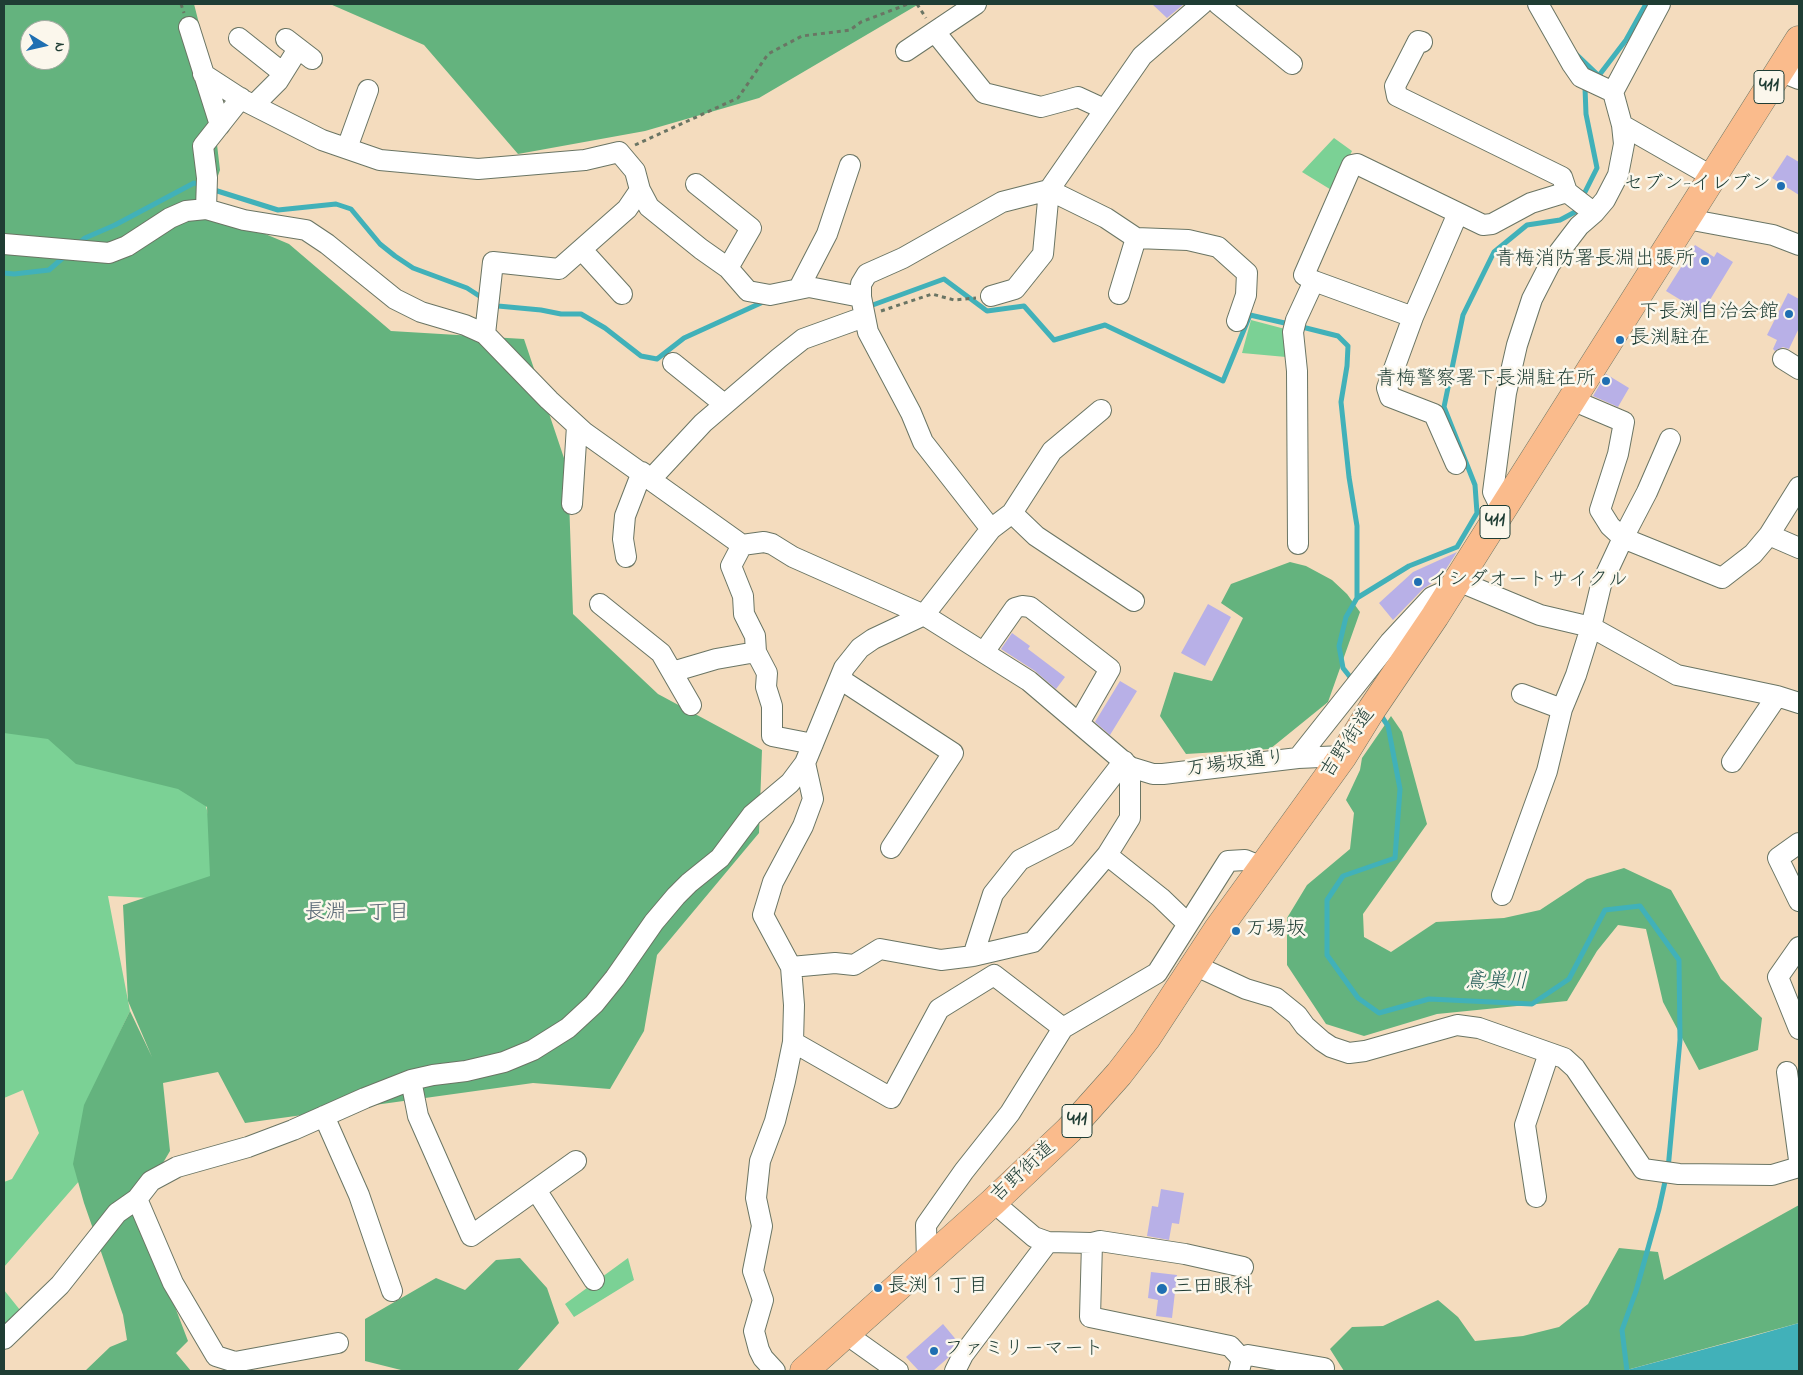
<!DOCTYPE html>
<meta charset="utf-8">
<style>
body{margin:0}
#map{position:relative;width:1803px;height:1375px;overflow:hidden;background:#f4dcbe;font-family:"Indie Flower",sans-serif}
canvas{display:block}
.frame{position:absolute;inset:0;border:5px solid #1f3d34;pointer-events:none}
.north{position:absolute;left:20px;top:20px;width:50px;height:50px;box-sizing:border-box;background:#fbf7ec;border:1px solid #a3ada2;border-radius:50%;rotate:99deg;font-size:14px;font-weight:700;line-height:20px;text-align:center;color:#1f3d34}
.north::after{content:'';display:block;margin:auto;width:18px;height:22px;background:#1f6fb2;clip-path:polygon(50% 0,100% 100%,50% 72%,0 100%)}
</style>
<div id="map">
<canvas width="1803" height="1375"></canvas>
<div class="frame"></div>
<div class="north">N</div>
</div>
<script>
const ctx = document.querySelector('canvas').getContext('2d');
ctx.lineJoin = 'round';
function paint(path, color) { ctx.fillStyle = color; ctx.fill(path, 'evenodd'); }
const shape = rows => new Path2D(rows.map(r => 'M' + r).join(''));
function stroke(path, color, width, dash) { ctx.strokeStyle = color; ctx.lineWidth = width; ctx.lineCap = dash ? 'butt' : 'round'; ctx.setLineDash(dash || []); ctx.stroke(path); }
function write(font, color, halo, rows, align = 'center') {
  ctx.font = font + ' "Indie Flower","Klee One",sans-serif'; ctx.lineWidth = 5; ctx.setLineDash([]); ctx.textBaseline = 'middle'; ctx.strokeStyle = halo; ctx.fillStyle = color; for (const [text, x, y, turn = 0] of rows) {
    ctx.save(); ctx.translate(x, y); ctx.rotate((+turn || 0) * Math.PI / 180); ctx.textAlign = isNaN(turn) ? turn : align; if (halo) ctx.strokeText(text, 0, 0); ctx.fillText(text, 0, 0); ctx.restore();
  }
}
paint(shape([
 [1334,138,1352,151,1333,191,1302,172],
 [1251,320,1285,329,1286,357,1242,353],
 [4,716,198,776,225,879,191,900,108,896,130,1011,104,1066,80,1180,4,1267,4,1182,12,1179,39,1133,23,1090,4,1098],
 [628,1258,634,1280,574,1317,565,1304],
 [4,1290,20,1310,4,1325]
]), '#7bd195');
paint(shape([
 [4,4,194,4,206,51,220,170,206,209,289,244,391,331,524,339,568,470,573,614,658,694,762,750,759,833,657,955,644,1031,610,1089,533,1083,245,1123,218,1072,163,1083,170,1151,137,1207,188,1341,176,1353,191,1371,85,1371,110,1347,127,1340,123,1315,84,1203,73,1164,84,1105,130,1011,152,1057,128,1001,123,905,210,876,207,807,178,789,76,764,48,739,4,733],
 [30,30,60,30,60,60,30,60],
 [330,4,919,4,759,98,645,131,518,154,424,45],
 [1290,562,1306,566,1332,580,1347,594,1360,612,1328,702,1270,749,1186,754,1160,716,1174,672,1212,681,1243,618,1221,603,1231,584],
 [1391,716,1402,732,1427,824,1363,914,1364,937,1391,952,1436,922,1504,918,1540,910,1587,879,1624,868,1671,890,1721,979,1762,1018,1758,1050,1699,1070,1663,1002,1646,929,1618,925,1597,951,1567,1001,1437,1014,1364,1036,1326,1024,1287,965,1287,918,1307,885,1350,849,1354,813,1346,800,1360,770,1362,758],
 [1799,1205,1799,1323,1623,1371,1344,1371,1330,1349,1352,1327,1383,1326,1438,1300,1458,1317,1475,1341,1523,1336,1559,1327,1588,1304,1619,1248,1658,1252,1664,1280],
 [520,1258,547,1288,559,1323,517,1371,405,1371,365,1361,365,1319,436,1278,465,1290,496,1260]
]), '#64b37e');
paint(shape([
 [1799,1323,1799,1371,1623,1371,1750,1337]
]), '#41b1b9');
stroke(shape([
 [1576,54,1599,76],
 [1597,78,1626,40,1646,4],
 [211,189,278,210,336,204,351,209,380,244,395,256,413,268,467,288,484,299],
 [1582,198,1597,168,1586,114,1585,88,1588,85],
 [77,245,85,238,115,225,194,183,203,186],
 [4,273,14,274,49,270,65,256],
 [494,304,498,306,541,310,561,314,581,314,605,328,641,356,657,359,684,338,763,302],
 [867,305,870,306,944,279,987,311,1024,306,1054,340,1105,325,1223,381,1250,315,1289,324],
 [1298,326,1338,336,1348,346,1347,366,1341,402,1349,477,1357,526,1357,598,1346,617,1339,646,1343,668,1354,682],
 [1357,598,1409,566,1457,547,1477,513,1475,485,1444,407,1463,315,1494,252,1527,225,1560,220,1575,212,1578,206],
 [1380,714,1388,726,1400,789,1395,858,1343,876,1327,900,1327,955,1358,998,1379,1013,1429,999,1532,1004,1569,979,1605,910,1640,906,1679,960,1680,1040,1668,1169],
 [1627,1371,1622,1330,1636,1291,1659,1209,1666,1177]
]), '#41b1b9', 5);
paint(shape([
 [1152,4,1184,4,1167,18],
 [1787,155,1799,162,1799,195,1772,178],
 [1695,245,1714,257,1717,252,1733,262,1702,313,1666,291],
 [1788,293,1799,299,1799,328,1789,349,1783,347,1775,351,1773,349,1777,340,1767,335],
 [1606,374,1629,388,1618,407,1593,396],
 [1457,552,1441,577,1423,589,1393,620,1379,603,1413,572],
 [1208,604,1231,617,1205,666,1181,653],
 [1012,633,1030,646,1028,649,1065,677,1056,689,1035,671,1001,649],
 [1120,681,1137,691,1110,735,1095,722],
 [1161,1189,1184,1193,1179,1224,1172,1223,1169,1240,1147,1236,1152,1206,1158,1207],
 [1151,1272,1177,1275,1172,1318,1156,1316,1158,1300,1148,1298],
 [943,1324,958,1342,949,1357,933,1371,919,1371,906,1357]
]), '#b8b0e7');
const minor = shape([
 [1218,4,1292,64],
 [189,27,220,125],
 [935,32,984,93,1041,107,1078,97,1104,109],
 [239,38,283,73],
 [286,39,312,59],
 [1422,42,1418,41,1395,86,1397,96,1562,177,1567,192],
 [906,51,976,4],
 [1779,71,1799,79],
 [203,74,243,100,322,140,380,160,478,169,585,160,619,152,635,171,640,190,649,207,701,249,728,268,748,291,770,295,809,287,861,297],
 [1613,92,1660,4],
 [254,105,278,81,298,49],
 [1622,125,1713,177],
 [347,148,368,90],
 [696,184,751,228,728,268],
 [206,209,207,178,203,146,241,98],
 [1687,219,1773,235,1799,245],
 [4,244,109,253,127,246,170,218,186,211,206,209,244,220,306,230,327,244,395,299,421,312,465,325,485,334,549,400,585,433,742,545,764,542,772,544,793,557,924,615,1029,681,1130,767,1130,818,1107,855,1161,898,1188,924],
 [582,250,622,294],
 [799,288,827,234,850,165],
 [1119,294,1136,238],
 [991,296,1015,289,1043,254,1049,190,1106,218,1136,238,1188,240,1218,247,1247,273,1246,295,1237,321],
 [1413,317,1314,281,1304,275,1352,165,1357,164,1483,225,1492,224,1531,203,1567,192,1594,213],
 [485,334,493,262,559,269,627,209,640,190],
 [1783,359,1799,369],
 [673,363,724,404],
 [1572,400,1624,422,1618,454,1600,510,1610,526,1623,538,1722,578,1753,554,1769,535,1799,487],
 [1456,464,1434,414,1390,397,1387,388,1413,317,1458,213],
 [651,479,703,423,779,358,803,339,864,317],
 [572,504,577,426],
 [1502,510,1493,492,1506,393,1517,345,1532,299,1550,264,1579,226,1594,213,1605,200,1618,175,1624,144,1622,125,1613,92,1581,77,1572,64,1538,4],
 [1012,513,1052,451,1101,410],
 [991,529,923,442,911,413,868,332,861,297,861,284,867,274,903,258,1002,202,1049,190,1142,56,1202,4],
 [1769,535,1799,548],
 [1298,544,1297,371,1293,332,1296,320,1314,281],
 [742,545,731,566,743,596,744,614,755,636,756,652,767,673,766,687,772,706,772,736,813,744],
 [626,557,623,539,625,516,642,472],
 [1458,581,1540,615,1591,627,1677,675,1777,696,1799,703],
 [600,604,661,653,691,705],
 [984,652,1015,608,1022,606,1030,607,1110,669,1079,723],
 [672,672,716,659,756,652],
 [840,679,953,753,891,848],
 [1522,694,1562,709,1576,675,1591,627,1601,585,1623,538,1647,492,1670,439],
 [1298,758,1390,642,1432,597,1452,588],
 [1732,762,1777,696],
 [1130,767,1153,774,1163,774,1298,758,1343,756],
 [1799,843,1778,858,1799,901],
 [1502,895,1547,771,1562,709],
 [1799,947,1778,977,1799,1029],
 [973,956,993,894,1020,860,1065,837,1124,761],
 [1194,965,1246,989,1276,998,1297,1015,1305,1026,1322,1041,1331,1047,1349,1053,1365,1051,1457,1025,1479,1028,1564,1058,1575,1068,1643,1169,1679,1174,1772,1175,1799,1167],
 [791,967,835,963,854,965,880,949,941,960,973,956,1033,942,1107,855],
 [793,1042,891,1098,939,1009,994,975,1063,1028],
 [1787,1072,1799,1160],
 [411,1080,418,1116,471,1236,576,1161],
 [324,1116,359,1195,392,1291],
 [536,1190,594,1280],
 [1536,1197,1525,1125,1549,1053],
 [137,1199,173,1283,216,1356,235,1362,338,1343],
 [993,1202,1034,1237,1048,1242,1092,1243,1090,1317,1230,1346,1242,1359,1239,1371],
 [1092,1243,1100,1241,1185,1254,1243,1267],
 [927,1261,926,1225,964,1171,1010,1113,1063,1028,1157,973,1228,861,1245,860,1262,867],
 [846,1334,898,1371],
 [4,1339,60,1285,117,1213,137,1199,151,1181,177,1167,248,1147,293,1130,365,1098,411,1080,433,1075,466,1071,504,1062,533,1050,568,1028,594,1004,615,978,654,922,676,896,689,883,720,858,752,815,790,783,805,763],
 [1242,1359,1248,1355,1324,1368],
 [775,1371,763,1358,759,1350,754,1331,763,1300,753,1271,762,1226,756,1198,760,1161,775,1121,785,1081,793,1042,794,1005,791,967,763,915,773,882,803,826,813,799,805,763,844,668,860,648,873,639,924,615,991,529,1012,513,1036,536,1134,601],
 [955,1371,963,1355,1048,1242]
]);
const highway = shape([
 [804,1371,993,1202,1069,1130,1119,1074,1146,1039,1218,929,1343,756,1372,709,1435,616,1799,40]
]);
stroke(minor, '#6a7564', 22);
stroke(highway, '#6a7564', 29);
stroke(shape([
 [181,4,184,13],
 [917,4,926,18],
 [635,145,738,98,768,54,802,36,850,30,861,22,908,4],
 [881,311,932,294,954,300,976,298]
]), '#6a7564', 3, [4, 4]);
stroke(minor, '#fff', 20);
stroke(highway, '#fabb8c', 28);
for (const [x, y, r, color] of [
 [1781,186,5,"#1f6fb2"],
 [1705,261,5,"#1f6fb2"],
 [1789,314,5,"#1f6fb2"],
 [1620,340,5,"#1f6fb2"],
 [1606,381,5,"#1f6fb2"],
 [1418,582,5,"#1f6fb2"],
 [1236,931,5,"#1f6fb2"],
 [878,1288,5,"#1f6fb2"],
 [1162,1289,6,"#1f6fb2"],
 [934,1351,5,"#1f6fb2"]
]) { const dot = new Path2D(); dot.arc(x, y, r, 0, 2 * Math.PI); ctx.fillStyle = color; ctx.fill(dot); stroke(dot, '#fbf7ec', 2); }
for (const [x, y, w] of [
 [1769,87,30],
 [1495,522,30],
 [1077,1121,30]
]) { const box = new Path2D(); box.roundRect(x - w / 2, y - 16.5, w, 33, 4); ctx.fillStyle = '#fbf7ec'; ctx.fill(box); stroke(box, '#1f3d34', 1); }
write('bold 19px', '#1f3d34', null, [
 ["411",1769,87],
 ["411",1495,522],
 ["411",1077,1121]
]);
write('20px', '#1f3d34', '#fbf7ec', [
 ["セブン-イレブン",1771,186,"right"],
 ["青梅消防署長淵出張所",1695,261,"right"],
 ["下長渕自治会館",1779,314,"right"],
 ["長渕駐在",1630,340],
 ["青梅警察署下長淵駐在所",1596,381,"right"],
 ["イシダオートサイクル",1428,582],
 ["万場坂",1246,931],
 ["長渕１丁目",888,1288],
 ["三田眼科",1173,1289],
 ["ファミリーマート",944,1351]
], 'left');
write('20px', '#1f3d34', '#fbf7ec', [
 ["吉野街道",1349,744,-56],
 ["万場坂通り",1236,765,-7],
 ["吉野街道",1024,1173,-43]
]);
write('21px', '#556573', '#fbf7ec', [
 ["長淵一丁目",357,915]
]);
write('italic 21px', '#29605c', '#fbf7ec', [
 ["鳶巣川",1496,984]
]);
</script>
